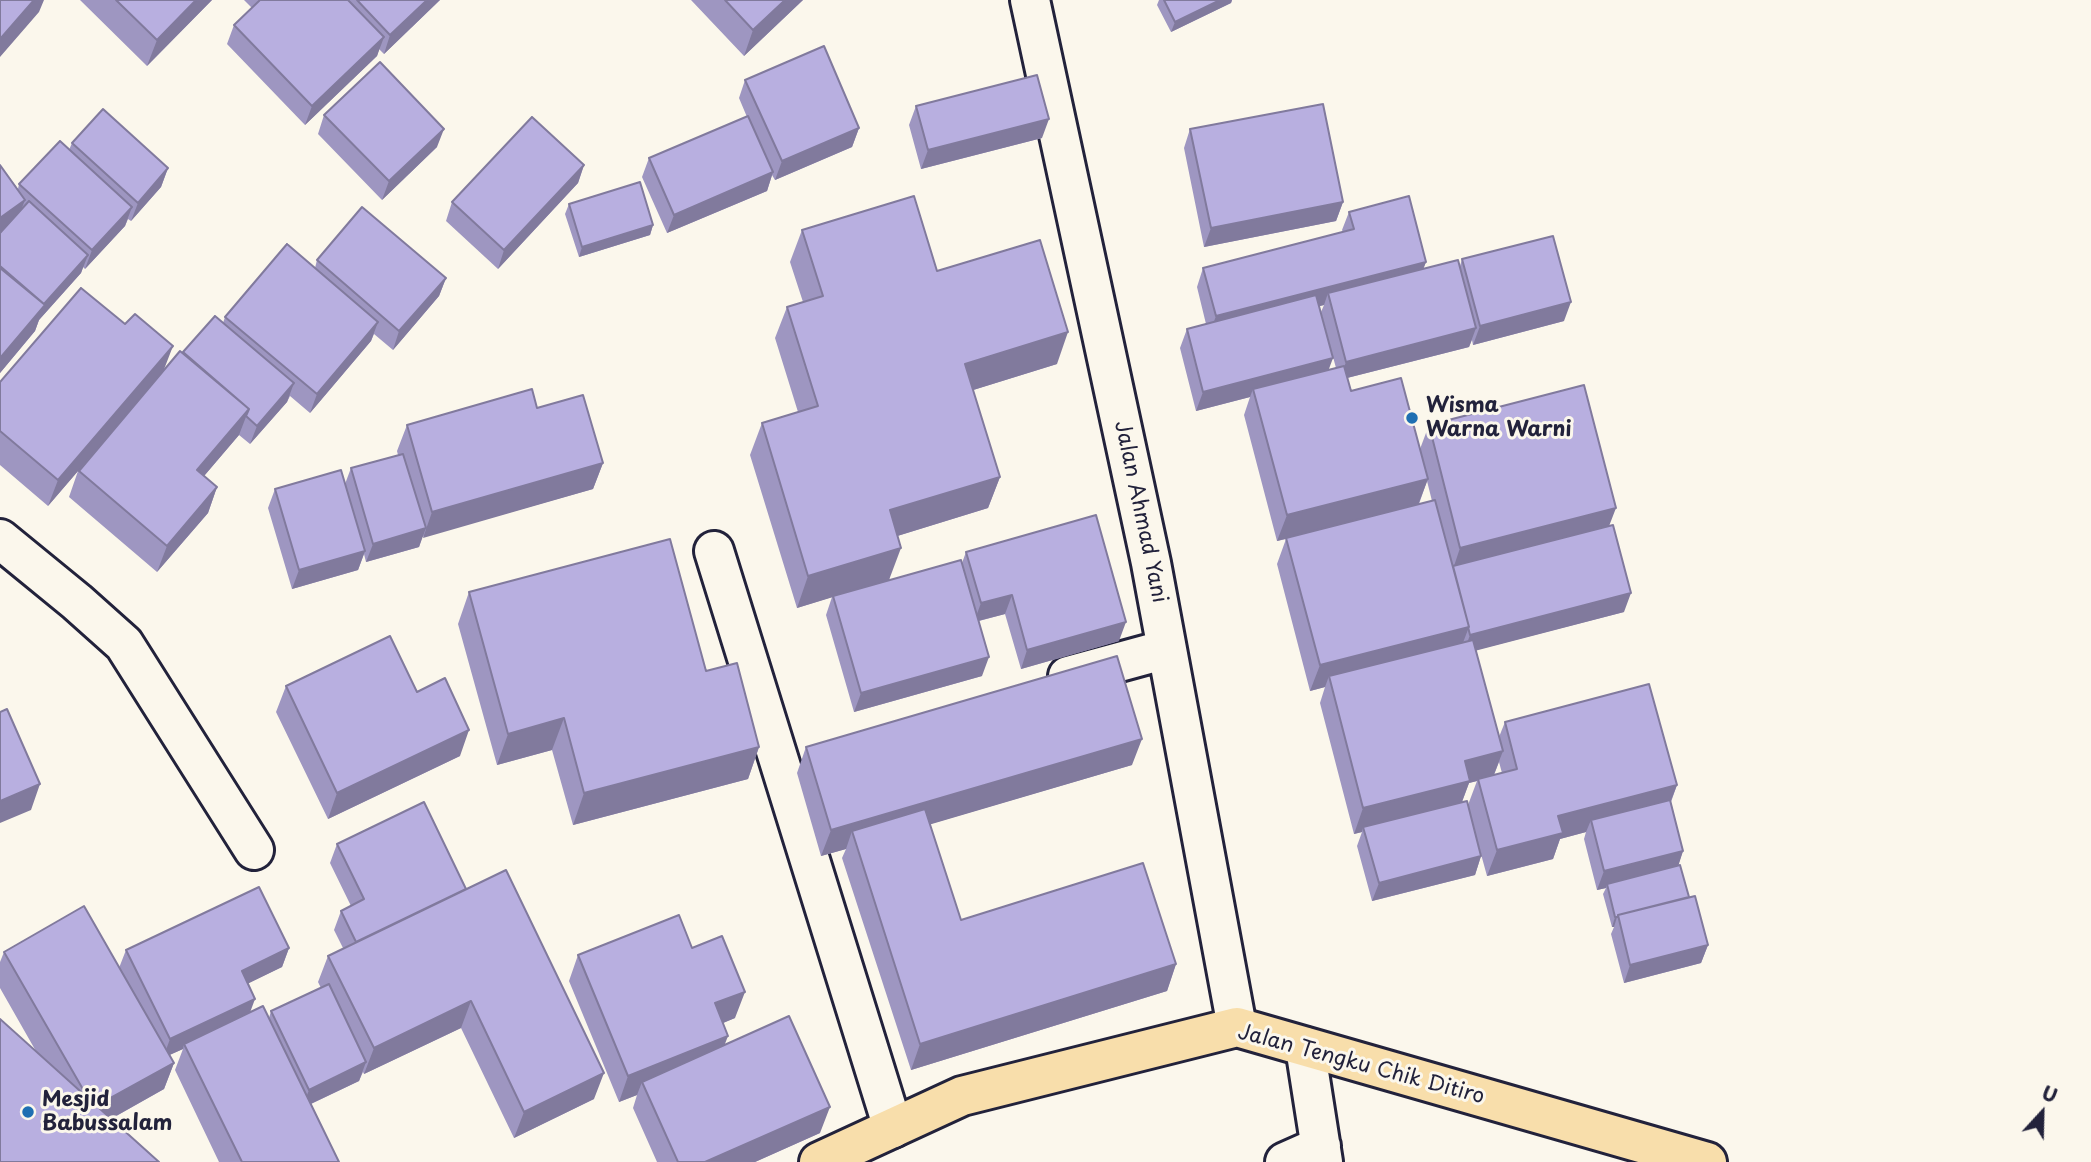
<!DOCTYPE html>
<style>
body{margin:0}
#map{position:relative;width:2091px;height:1162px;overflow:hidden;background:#fbf7ec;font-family:"Playpen Sans",sans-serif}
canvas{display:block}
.north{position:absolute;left:2007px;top:1078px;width:70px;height:70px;-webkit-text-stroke:5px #fbf7ec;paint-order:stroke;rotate:22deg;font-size:19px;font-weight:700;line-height:28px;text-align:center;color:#22223b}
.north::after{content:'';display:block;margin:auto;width:24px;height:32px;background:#22223b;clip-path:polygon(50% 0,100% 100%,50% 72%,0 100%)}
</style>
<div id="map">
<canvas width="2091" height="1162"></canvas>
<div class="north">U</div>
</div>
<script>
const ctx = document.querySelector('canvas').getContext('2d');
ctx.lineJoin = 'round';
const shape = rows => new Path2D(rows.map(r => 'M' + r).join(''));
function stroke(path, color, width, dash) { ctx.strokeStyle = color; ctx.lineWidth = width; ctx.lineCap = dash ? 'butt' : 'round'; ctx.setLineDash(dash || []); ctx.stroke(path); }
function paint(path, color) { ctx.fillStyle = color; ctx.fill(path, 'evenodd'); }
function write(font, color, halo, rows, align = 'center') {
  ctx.font = font + ' "Playpen Sans",sans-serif'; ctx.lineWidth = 6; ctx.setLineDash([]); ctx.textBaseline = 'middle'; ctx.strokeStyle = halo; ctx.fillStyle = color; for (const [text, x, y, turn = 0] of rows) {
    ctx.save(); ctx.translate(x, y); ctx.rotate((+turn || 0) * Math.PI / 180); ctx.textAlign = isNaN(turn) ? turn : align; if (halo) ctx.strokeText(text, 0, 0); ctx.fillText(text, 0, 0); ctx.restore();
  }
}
const minor = shape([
 [1030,0,1151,563,1237,1027],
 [0,539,77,602,124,644,254,850],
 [714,551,893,1128],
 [1068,676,1167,649],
 [1305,1047,1323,1162],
 [1285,1162,1321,1146]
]);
const major = shape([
 [819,1162,962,1096,1237,1027,1707,1162]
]);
stroke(minor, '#22223b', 44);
stroke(major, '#22223b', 44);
stroke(minor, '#fbf7ec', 38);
stroke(major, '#f8deab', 38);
paint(shape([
 [80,0,212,0,147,66],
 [244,0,440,0,384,54,379,49,377,56,305,125,227,44,234,25,252,8],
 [691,0,803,0,744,56],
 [1159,0,1232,0,1231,3,1171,32,1157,5],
 [745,80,859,128,852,147,775,180,772,175,767,191,667,233,642,177,649,158,747,117,739,98],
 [916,106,1042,138,921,169,909,125],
 [324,115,437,147,382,200,318,134],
 [1190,129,1343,202,1336,221,1204,247,1184,148],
 [72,143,168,168,161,187,131,221,128,219,125,226,85,269,83,267,81,273,39,320,35,331,0,373,0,233,4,229,0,232,0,165,18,189,19,184,69,150],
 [584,165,578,183,498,269,446,221,452,202],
 [569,204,653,225,650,235,579,257,565,214],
 [1349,212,1426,262,1423,269,1460,266,1462,259,1564,321,1473,345,1472,340,1469,347,1347,378,1351,391,1420,449,1429,425,1609,526,1624,612,1476,650,1499,737,1505,722,1677,785,1671,802,1683,851,1678,865,1689,897,1708,945,1701,963,1624,983,1611,934,1614,927,1612,927,1603,894,1606,888,1597,890,1584,839,1586,832,1560,839,1553,859,1487,876,1470,814,1481,856,1475,875,1372,901,1357,846,1362,832,1354,834,1320,703,1325,687,1310,691,1277,564,1286,539,1277,541,1244,415,1250,397,1196,411,1180,348,1187,329,1206,324,1197,287,1203,268,1343,232,1342,230],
 [1324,305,1321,312,1336,368,1329,370,1319,306],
 [1427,481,1432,501,1419,504],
 [1499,762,1502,773,1494,775],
 [1477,781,1468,805,1462,802,1469,783],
 [802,230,937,271,1057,364,973,390,1000,477,988,508,897,536,889,580,962,563,966,552,1119,641,1021,669,1005,614,979,621,982,676,854,712,826,615,832,597,797,608,750,455,762,423,798,412,775,338,787,307,803,302,790,262],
 [317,260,446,278,439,296,393,350,374,334,371,341,310,413,290,396,287,402,250,444,239,435,204,476,217,487,208,513,157,572,69,497,78,471,48,506,0,465,0,382,164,371,183,352,223,323,225,317,315,268],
 [537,408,603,463,593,489,422,537,419,547,366,562,364,554,358,570,292,589,268,508,275,489,345,484,351,468,398,455,397,451,407,425],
 [469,592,706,671,759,747,748,779,573,825,552,750,497,765,458,624],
 [286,686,417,692,460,756,328,819,276,712],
 [806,747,1132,765,930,824,961,920,1176,964,1167,991,911,1070,842,858,846,849,821,856,797,773],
 [337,844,466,889,594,1099,514,1138,461,1028,364,1074,363,1072,359,1081,311,1104,339,1162,219,1162,175,1070,183,1049,169,1055,174,1063,164,1089,111,1119,37,1053,0,988,0,962,4,952,119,968,126,950,289,948,282,967,248,983,250,1012,269,1018,271,1011,321,988,318,982,328,956,343,948,334,930,341,911,351,906,330,863],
 [692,948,735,1018,723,1023,724,1045,820,1133,755,1162,657,1162,633,1108,637,1095,619,1102,569,981,578,955]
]), '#9e96c1');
paint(shape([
 [34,0,44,0,39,12,0,57,0,39],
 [196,0,212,0,147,66,157,40],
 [427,0,440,0,384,54,390,35],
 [785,0,803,0,744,56,753,30],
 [1220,0,1232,0,1231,3,1171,32,1175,22],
 [384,37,377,56,305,125,312,106],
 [1049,119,1042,138,921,169,928,150],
 [859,128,852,147,775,180,782,161],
 [444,129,437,147,382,200,389,181],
 [584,165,578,183,498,269,504,250],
 [168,168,161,187,131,221,138,203],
 [773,172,767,191,667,233,674,215],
 [25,200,18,218,0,232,0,218],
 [1343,202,1336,221,1204,247,1211,228],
 [132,207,125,226,85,269,92,250],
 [653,225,650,235,579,257,582,247],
 [88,255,81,273,39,320,35,331,0,373,0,358,43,305],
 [1426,262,1419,280,1328,293,1324,305,1209,335,1216,316],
 [446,278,439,296,393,350,399,331],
 [1571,302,1564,321,1473,345,1480,326],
 [378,322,371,341,310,413,317,394],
 [1476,328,1469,347,1339,380,1346,362],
 [1068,332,1057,364,954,396,965,364],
 [173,346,163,372,48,506,58,480],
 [1333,358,1326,377,1253,389,1250,397,1196,411,1203,392],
 [294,383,287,402,250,444,257,426],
 [249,409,239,435,187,496,197,470],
 [603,463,593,489,423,538,432,512],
 [1000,477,988,508,878,542,890,510],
 [1428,479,1418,505,1277,541,1287,515],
 [217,487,208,513,157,572,167,546],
 [1616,508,1606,534,1453,569,1460,548],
 [426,528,419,547,366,562,373,544],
 [901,548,889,580,797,608,808,576],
 [365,551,358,570,292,589,299,570],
 [1631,593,1624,612,1463,654,1470,635],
 [1012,595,1005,614,974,622,981,603],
 [1126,622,1119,641,1021,669,1027,650],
 [1469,627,1459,653,1329,676,1325,687,1310,691,1320,665],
 [989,657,982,676,854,712,861,693],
 [564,718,552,750,497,765,508,734],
 [469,730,460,756,328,819,337,793],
 [1142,739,1132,765,857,846,852,831,846,849,821,856,831,830],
 [759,747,748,779,573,825,584,793],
 [1503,751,1493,777,1478,779,1477,781,1469,783,1460,807,1363,827,1362,832,1354,834,1363,808,1465,761],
 [40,784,31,810,0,823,0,801],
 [1677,785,1667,811,1591,820,1586,832,1560,839,1553,859,1487,876,1497,850,1558,816],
 [1683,851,1677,870,1607,884,1606,888,1597,890,1604,871],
 [1481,856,1475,875,1372,901,1379,883],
 [1615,917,1617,917,1614,927,1612,927],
 [1708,945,1701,963,1624,983,1630,965],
 [289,948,282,967,235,990,242,971],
 [1176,964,1167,991,911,1070,920,1044],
 [745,992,735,1018,706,1030,715,1003],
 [255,999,248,1018,184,1044,183,1049,163,1058,170,1039],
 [471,1001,461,1028,364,1074,374,1048],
 [728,1036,718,1062,642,1082,637,1095,619,1102,628,1076],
 [366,1062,359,1081,302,1108,309,1090],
 [174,1063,164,1089,84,1134,93,1108],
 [604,1073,594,1099,514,1138,524,1112],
 [830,1107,820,1133,755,1162,705,1162]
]), '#817a9d');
const building = shape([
 [0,0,34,0,0,39,0,0],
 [116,0,196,0,157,40,116,0],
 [260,0,348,0,384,37,312,106,234,25,260,0],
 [357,0,427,0,390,35,357,0],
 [725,0,785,0,753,30,725,0],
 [1164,0,1220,0,1175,22,1164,0],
 [824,46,859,128,782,161,745,80,824,46],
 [380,62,444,129,389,181,324,115,380,62],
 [1037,75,1049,119,928,150,916,106,1037,75],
 [1323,104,1343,202,1211,228,1190,129,1323,104],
 [103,109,168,168,138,203,72,143,103,109],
 [748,116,773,172,674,215,649,158,748,116],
 [532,117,584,165,504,250,452,202,532,117],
 [60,141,132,207,92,250,19,184,60,141],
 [0,165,25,200,0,218,0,165],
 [640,182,653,225,582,247,569,204,640,182],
 [914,196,937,271,1040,240,1068,332,965,364,1000,477,890,510,901,548,808,576,762,423,818,406,787,307,823,296,802,230,914,196],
 [1409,196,1426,262,1216,316,1203,268,1354,229,1349,212,1409,196],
 [29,201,88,255,44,304,0,266,0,233,29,201],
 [362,207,446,278,399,331,317,260,362,207],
 [1553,236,1571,302,1480,326,1462,259,1553,236],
 [287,244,378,322,317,394,225,317,287,244],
 [1458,260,1476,328,1346,362,1328,293,1458,260],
 [0,268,45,305,0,358,0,268],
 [81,288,125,324,135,314,173,346,58,480,0,431,0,382,81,288],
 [1316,295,1333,358,1203,392,1187,329,1316,295],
 [215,316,294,383,257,426,246,416,249,409,183,352,215,316],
 [180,351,249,409,197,470,217,487,167,546,79,471,180,351],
 [1344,366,1351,391,1401,378,1428,479,1287,515,1253,389,1344,366],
 [1584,385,1616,508,1460,548,1429,425,1584,385],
 [532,389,537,408,583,395,603,463,432,512,407,425,532,389],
 [403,454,426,528,373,544,351,468,403,454],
 [341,470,365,551,299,570,275,489,341,470],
 [1435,500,1469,627,1320,665,1286,538,1435,500],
 [1096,515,1126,622,1027,650,1012,595,981,603,966,552,1096,515],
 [1613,525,1631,593,1470,635,1468,627,1469,627,1453,566,1613,525],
 [670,539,706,671,737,663,759,747,584,793,564,718,508,734,469,592,670,539],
 [961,560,989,657,861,693,833,596,961,560],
 [390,636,417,692,445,678,469,730,337,793,286,686,390,636],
 [1473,640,1503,751,1465,761,1470,781,1363,808,1329,676,1473,640],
 [1117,656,1142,739,831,830,806,747,1117,656],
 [1649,684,1677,785,1558,816,1563,833,1497,850,1478,779,1517,769,1505,722,1649,684],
 [7,709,40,784,0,801,0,712,7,709],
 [1670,800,1683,851,1604,871,1591,820,1670,800],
 [1467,801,1481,856,1379,883,1363,827,1467,801],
 [424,802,466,889,356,942,341,911,364,899,337,844,424,802],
 [925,809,961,920,1143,863,1176,964,920,1044,852,831,925,809],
 [1680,865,1689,897,1618,915,1618,917,1615,917,1607,884,1680,865],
 [506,870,604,1073,524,1112,471,1001,374,1048,328,956,506,870],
 [259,887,289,948,242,971,255,999,170,1039,126,950,259,887],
 [1695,896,1708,945,1630,965,1618,915,1695,896],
 [84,906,174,1063,96,1106,88,1098,4,952,84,906],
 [679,915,692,948,722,936,745,992,715,1003,728,1036,628,1076,578,955,679,915],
 [329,984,366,1062,309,1090,271,1011,329,984],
 [263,1006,339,1162,242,1162,184,1044,263,1006],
 [789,1016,830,1107,705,1162,678,1162,642,1082,789,1016],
 [0,1019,159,1162,0,1162,0,1019]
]);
paint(building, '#b8afe0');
stroke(building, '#817a9d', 2);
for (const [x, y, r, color] of [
 [1412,418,7,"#1f6fb2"],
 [28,1112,7,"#1f6fb2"]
]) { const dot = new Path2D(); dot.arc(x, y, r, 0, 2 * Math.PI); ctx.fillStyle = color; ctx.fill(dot); stroke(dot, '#fbf7ec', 2.5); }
write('bold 21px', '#22223b', '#fbf7ec', [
 ["Wisma",1426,406],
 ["Warna Warni",1426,430],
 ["Mesjid",42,1100],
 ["Babussalam",42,1124]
], 'left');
write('21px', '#22223b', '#fbf7ec', [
 ["Jalan Ahmad Yani",1140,512,78],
 ["Jalan Tengku Chik Ditiro",1361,1065,15]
]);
</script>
